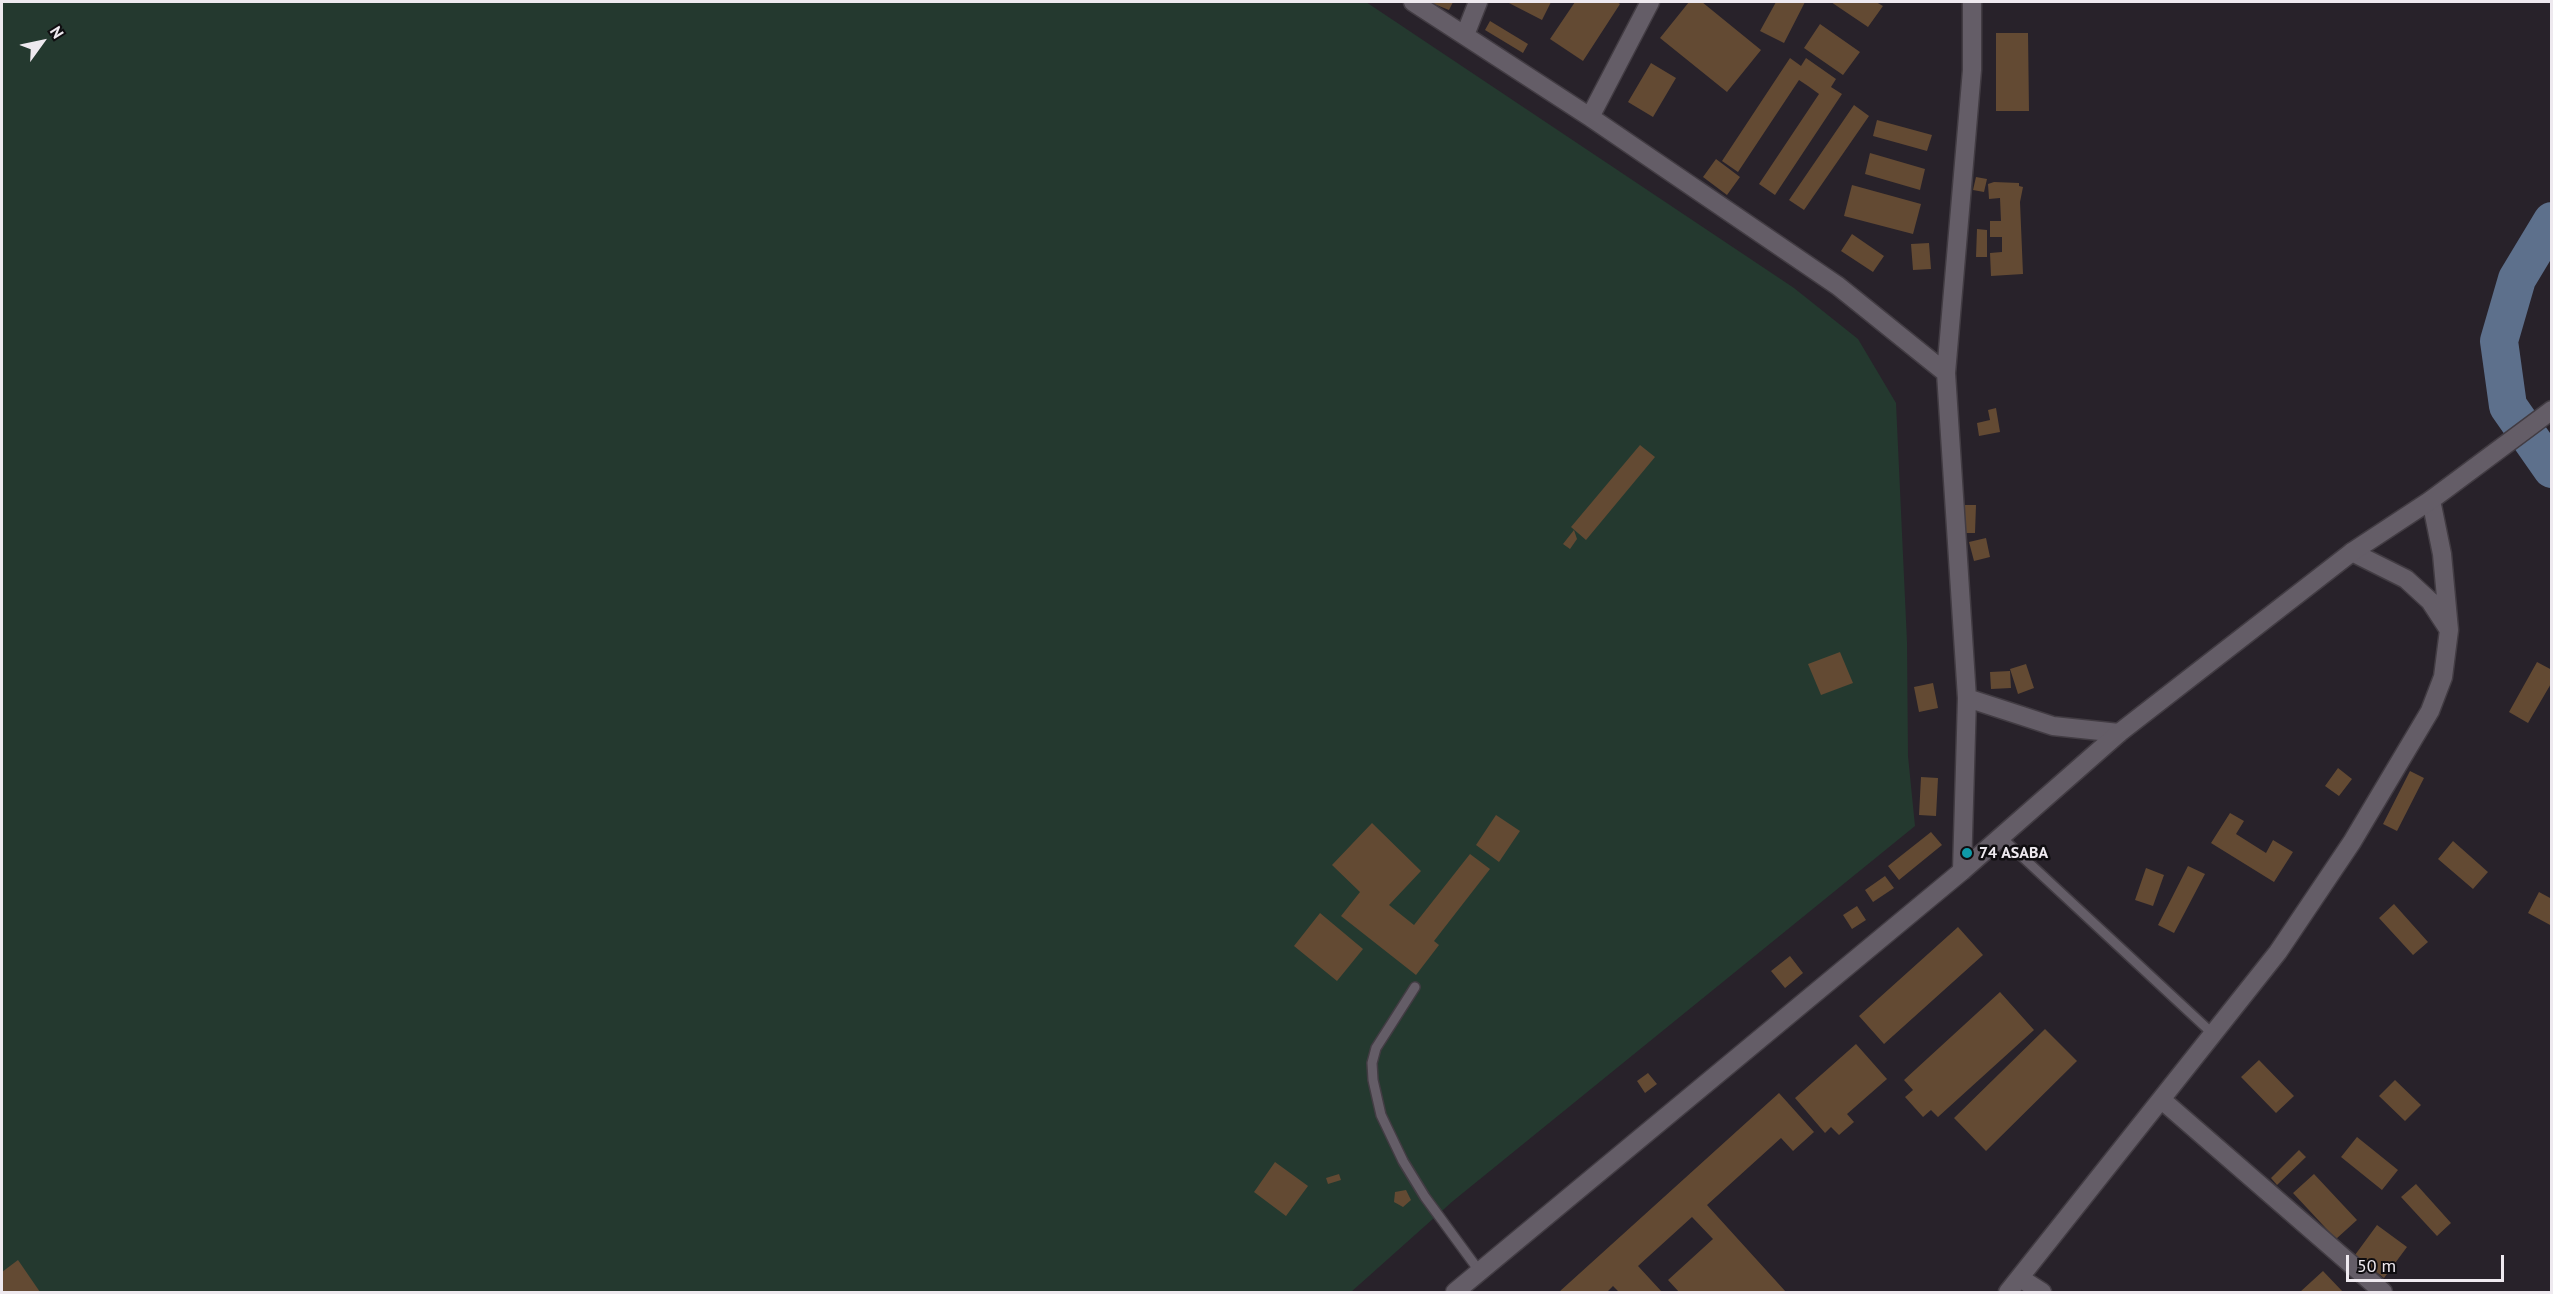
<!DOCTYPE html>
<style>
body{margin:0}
#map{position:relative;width:2553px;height:1294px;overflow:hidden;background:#28222a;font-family:"PT Sans",sans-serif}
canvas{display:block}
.frame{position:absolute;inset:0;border:3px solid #eee9ef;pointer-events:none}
.north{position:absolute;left:12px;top:12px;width:60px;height:60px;-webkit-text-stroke:4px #0f0d10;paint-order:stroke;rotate:57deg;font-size:16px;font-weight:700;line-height:24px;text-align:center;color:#eee9ef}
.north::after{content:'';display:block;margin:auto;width:21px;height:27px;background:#eee9ef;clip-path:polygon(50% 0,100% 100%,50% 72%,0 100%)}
.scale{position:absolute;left:2346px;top:1255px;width:158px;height:27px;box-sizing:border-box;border:3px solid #eee9ef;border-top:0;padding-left:8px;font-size:18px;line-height:21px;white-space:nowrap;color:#eee9ef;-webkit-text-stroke:4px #0f0d10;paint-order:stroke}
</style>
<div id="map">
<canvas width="2553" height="1294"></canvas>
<div class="frame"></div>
<div class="north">N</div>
<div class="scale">50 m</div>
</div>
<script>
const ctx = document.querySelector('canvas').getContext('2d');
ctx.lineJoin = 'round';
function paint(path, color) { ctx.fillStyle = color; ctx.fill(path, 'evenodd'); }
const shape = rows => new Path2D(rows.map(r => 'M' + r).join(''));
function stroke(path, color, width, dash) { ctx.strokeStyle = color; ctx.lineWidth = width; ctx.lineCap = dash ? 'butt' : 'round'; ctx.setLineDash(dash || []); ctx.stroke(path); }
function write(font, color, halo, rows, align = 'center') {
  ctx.font = font + ' "PT Sans",sans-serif'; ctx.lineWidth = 5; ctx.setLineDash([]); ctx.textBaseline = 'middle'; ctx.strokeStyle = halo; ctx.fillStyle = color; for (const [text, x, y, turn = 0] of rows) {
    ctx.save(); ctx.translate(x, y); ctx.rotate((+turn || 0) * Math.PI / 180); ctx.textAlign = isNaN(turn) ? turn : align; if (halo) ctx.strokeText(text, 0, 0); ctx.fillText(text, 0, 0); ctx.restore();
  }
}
paint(shape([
 [2,2,1366,2,1794,288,1858,339,1896,403,1907,642,1908,756,1915,826,1453,1201,1351,1292,2,1292]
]), '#24392f');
stroke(shape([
 [2552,221,2517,279,2499,341,2508,406,2552,469]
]), '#5d708c', 38);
paint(shape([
 [1429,2,1453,2,1449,10],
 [1507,2,1551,2,1542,20],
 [1575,2,1617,2,1620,4,1583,61,1550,39],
 [1689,2,1702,2,1761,50,1727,92,1660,38],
 [1776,2,1805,2,1784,43,1760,31],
 [1831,2,1876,2,1883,6,1868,27],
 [1490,21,1528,44,1523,53,1485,30],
 [1820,24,1860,52,1843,75,1804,48],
 [1996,33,2028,33,2029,111,1996,111],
 [1790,58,1801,66,1806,58,1836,79,1831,87,1842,94,1775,195,1759,184,1819,94,1808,86,1799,80,1738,172,1722,161],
 [1651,63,1676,78,1653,117,1628,102],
 [1854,105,1869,116,1804,210,1789,200],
 [1877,120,1932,135,1927,151,1873,136],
 [1870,153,1925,169,1920,190,1865,174],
 [1716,159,1740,177,1727,195,1703,177],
 [1976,177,1987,179,1984,192,1973,190],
 [1994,182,2019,183,2019,186,2023,187,2020,202,2023,274,1991,276,1990,253,2002,252,2002,237,1990,237,1990,221,2001,221,2000,198,1989,199,1988,184],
 [1852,185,1921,204,1913,234,1844,216],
 [1977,229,1987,230,1987,257,1976,257],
 [1852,234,1884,256,1873,272,1841,251],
 [1929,243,1931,269,1913,270,1911,244],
 [1996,408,2000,432,1979,436,1977,423,1990,420,1988,410],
 [1640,445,1655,457,1586,540,1571,527],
 [1963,505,1976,505,1975,533,1963,533],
 [1574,530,1577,539,1570,549,1563,544],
 [1986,538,1990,557,1974,561,1969,542],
 [1840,652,1853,683,1821,695,1808,664],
 [2537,662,2552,670,2552,682,2528,723,2509,712],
 [2026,664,2034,688,2018,694,2010,669],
 [2010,671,2011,688,1991,689,1990,672],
 [1933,683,1938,708,1919,712,1914,687],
 [2338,768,2352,779,2339,796,2325,786],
 [2410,771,2424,778,2397,831,2383,824],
 [1921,777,1938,778,1936,816,1919,815],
 [2230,813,2244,821,2236,834,2266,853,2273,840,2293,852,2274,882,2211,843],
 [1496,815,1520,831,1499,862,1476,845],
 [1372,823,1421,871,1389,905,1414,925,1470,854,1490,869,1434,941,1439,945,1416,975,1341,916,1360,892,1332,865],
 [1931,832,1942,845,1899,880,1888,866],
 [2453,841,2488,872,2473,889,2438,859],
 [2188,866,2205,874,2174,933,2158,925],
 [2146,868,2164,875,2153,906,2135,900],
 [1885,876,1894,888,1873,902,1865,890],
 [2539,892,2552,899,2552,926,2528,913],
 [2394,904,2428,942,2413,955,2379,918],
 [1857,906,1866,920,1852,929,1843,915],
 [1320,913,1363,949,1337,981,1294,946],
 [1958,927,1983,955,1884,1044,1859,1016],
 [1790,956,1803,973,1785,988,1771,971],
 [2000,992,2034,1030,1938,1117,1931,1110,1923,1117,1905,1097,1913,1090,1904,1080],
 [2045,1029,2077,1061,1986,1151,1954,1118],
 [1856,1044,1887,1079,1847,1114,1854,1122,1839,1135,1831,1127,1825,1133,1795,1098],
 [2259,1060,2294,1096,2276,1113,2241,1077],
 [1648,1073,1657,1084,1645,1093,1637,1081],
 [2395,1080,2421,1105,2405,1121,2379,1096],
 [1779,1093,1814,1132,1793,1151,1781,1138,1707,1205,1786,1292,1679,1292,1668,1280,1713,1239,1692,1217,1638,1266,1662,1292,1619,1292,1613,1286,1607,1292,1559,1292],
 [2357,1137,2398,1170,2382,1190,2341,1157],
 [2299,1150,2306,1157,2277,1185,2271,1178],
 [1275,1162,1308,1186,1286,1216,1254,1192],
 [1339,1174,1341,1180,1328,1184,1326,1178],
 [2314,1174,2357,1220,2336,1239,2293,1193],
 [2416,1184,2451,1223,2437,1236,2401,1197],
 [1406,1190,1411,1200,1403,1207,1394,1202,1395,1192],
 [2377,1225,2407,1247,2384,1278,2355,1255],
 [18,1260,40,1292,2,1292,2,1272],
 [2323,1271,2343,1292,2300,1292]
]), '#634a33');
const service = shape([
 [2001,837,2213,1034],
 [1415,987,1376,1048,1372,1063,1373,1080,1381,1115,1403,1161,1425,1197,1480,1272]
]);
const minor = shape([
 [1413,2,1590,117,1838,286,1946,373],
 [1465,35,1478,2],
 [1590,117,1650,2],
 [2352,552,2406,579,2430,601,2447,627],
 [1967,698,2053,726,2119,733],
 [1962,871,1967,698,1946,373,1972,70,1972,2],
 [2162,1100,2383,1292],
 [2020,1278,2042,1292],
 [2008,1292,2278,952,2352,842,2430,711,2443,677,2449,630,2442,554,2431,500]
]);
const secondary = shape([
 [1455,1292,1962,871,2119,733,2352,552,2431,500,2552,410]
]);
stroke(service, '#423c43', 12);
stroke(minor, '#423c43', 21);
stroke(secondary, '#423c43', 21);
stroke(service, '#645d67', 9);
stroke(minor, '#645d67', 18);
stroke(secondary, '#645d67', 18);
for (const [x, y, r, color] of [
 [1967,853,6,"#0f9aa8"]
]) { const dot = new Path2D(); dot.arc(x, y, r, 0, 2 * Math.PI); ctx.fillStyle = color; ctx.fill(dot); stroke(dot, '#0f0d10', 2); }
write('bold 16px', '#eee9ef', '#0f0d10', [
 ["74 ASABA",1979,853]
], 'left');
</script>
